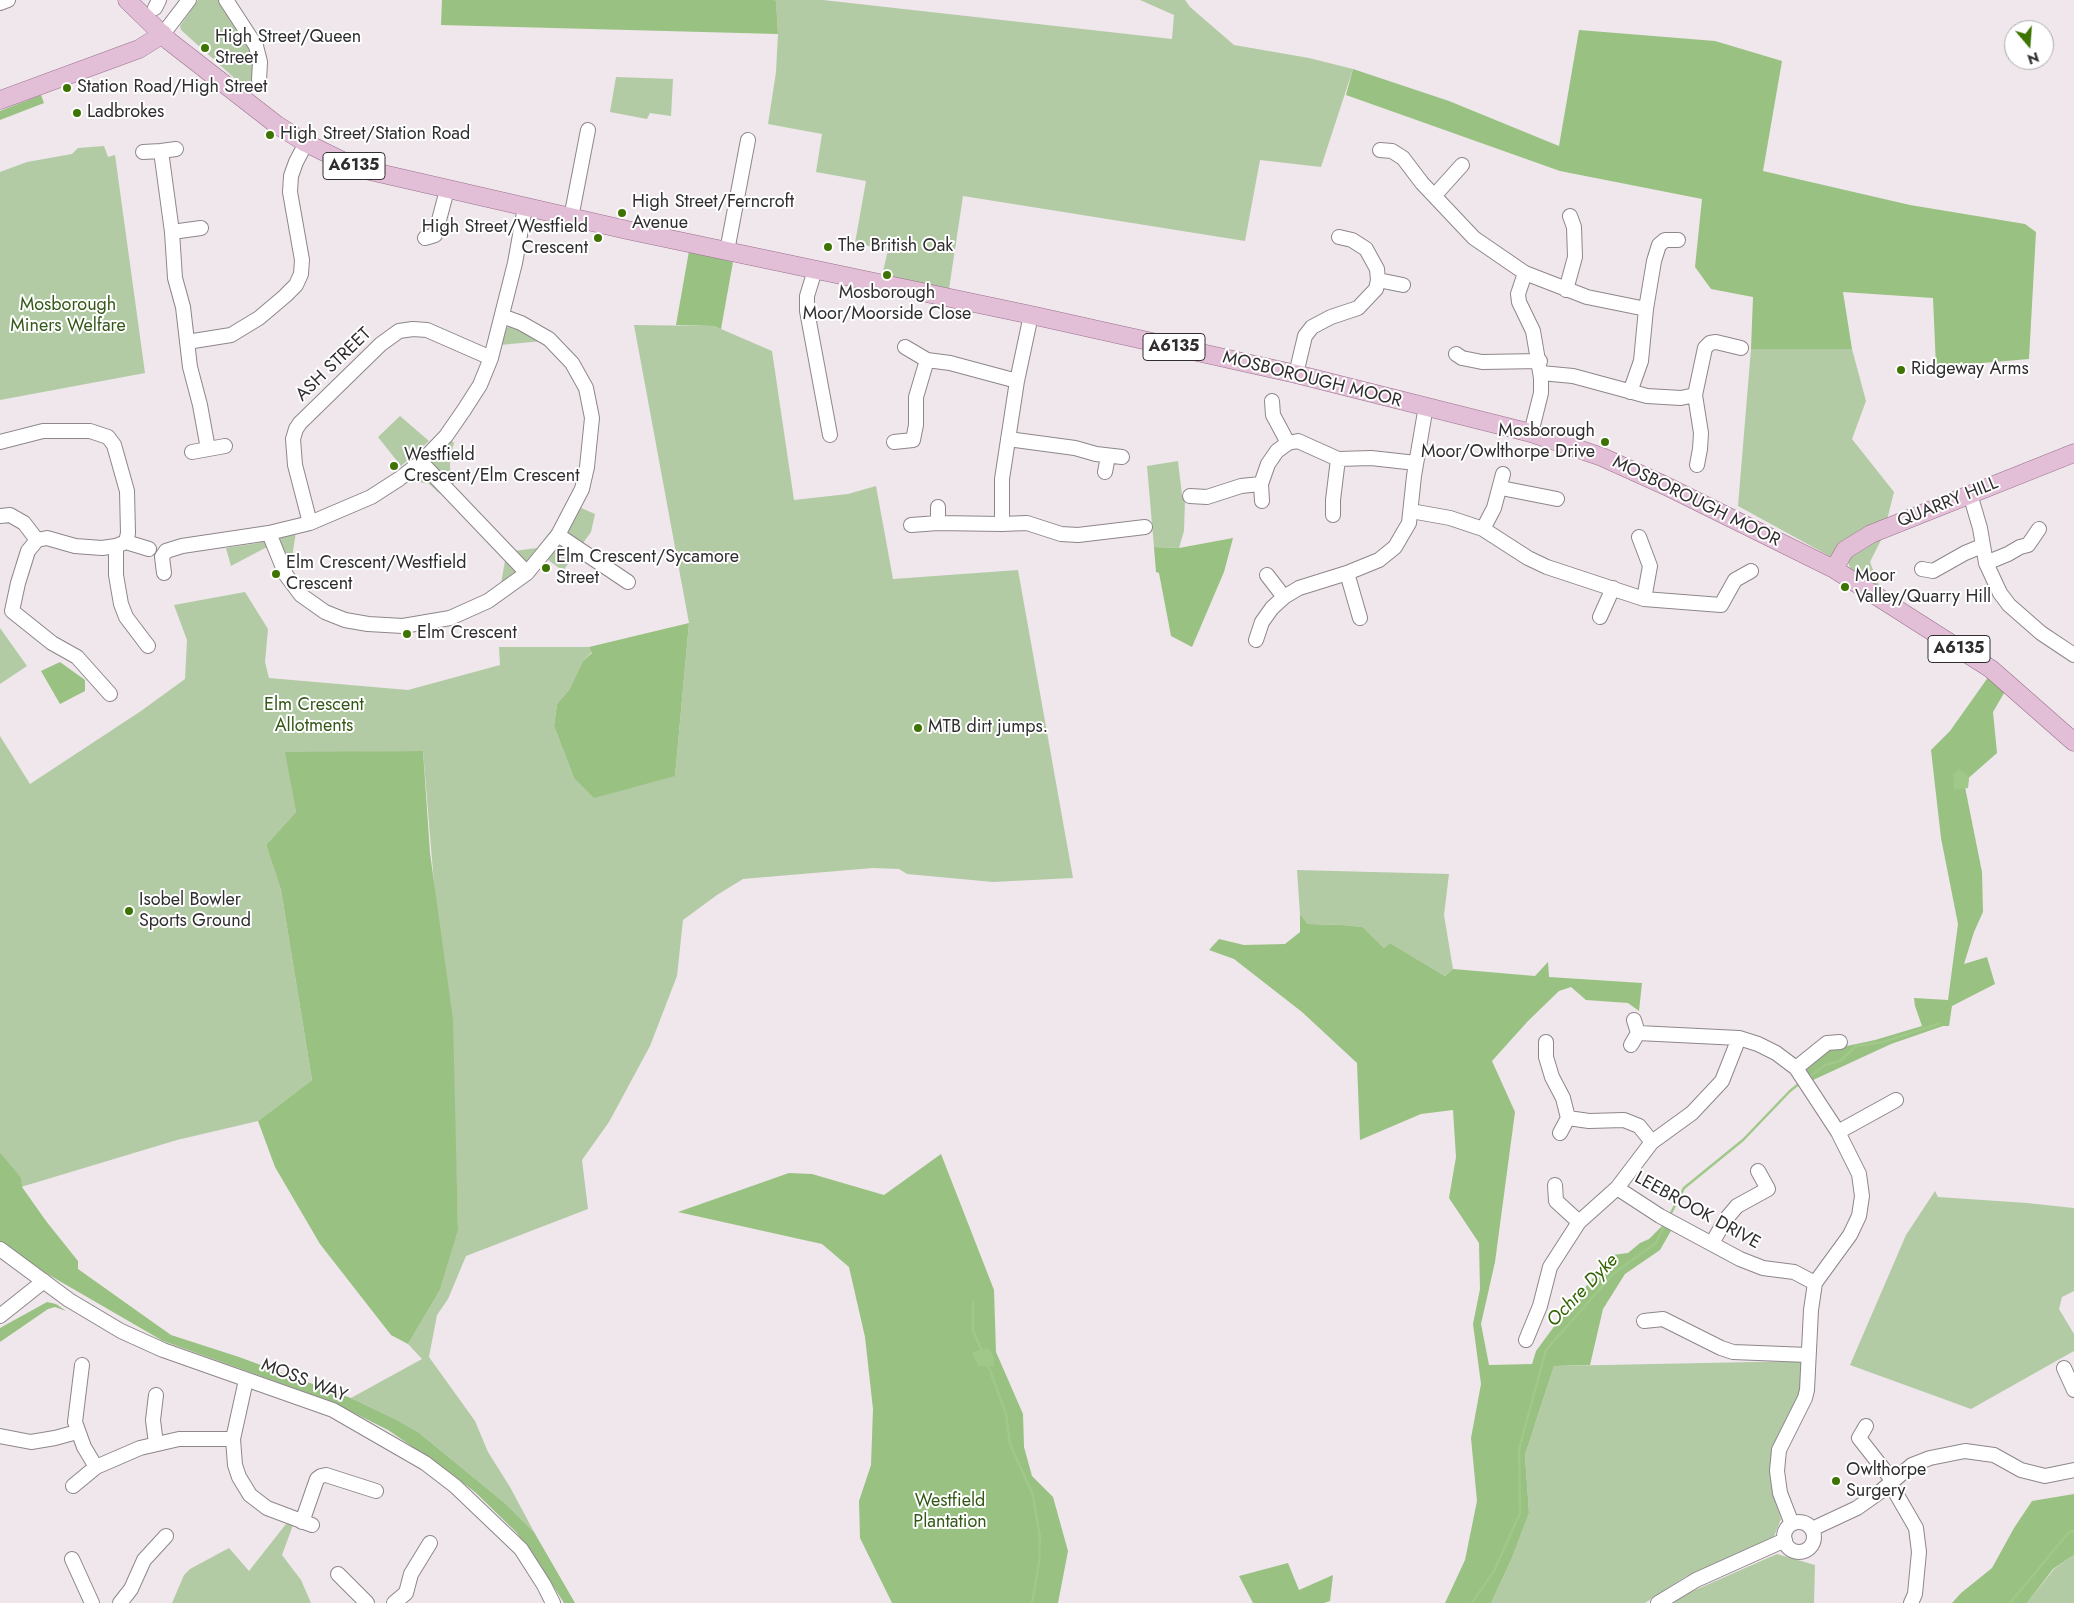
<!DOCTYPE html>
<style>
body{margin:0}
#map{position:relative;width:2074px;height:1603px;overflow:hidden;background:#efe7ec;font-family:Jost,sans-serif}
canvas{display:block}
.north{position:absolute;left:2004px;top:20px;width:50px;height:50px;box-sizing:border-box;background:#fff;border:1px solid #acabac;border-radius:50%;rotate:162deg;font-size:14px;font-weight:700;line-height:20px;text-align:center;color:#302d2f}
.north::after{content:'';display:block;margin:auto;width:18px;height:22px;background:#3d7401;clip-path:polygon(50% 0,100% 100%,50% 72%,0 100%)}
</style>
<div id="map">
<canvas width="2074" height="1603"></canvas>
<div class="north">N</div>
</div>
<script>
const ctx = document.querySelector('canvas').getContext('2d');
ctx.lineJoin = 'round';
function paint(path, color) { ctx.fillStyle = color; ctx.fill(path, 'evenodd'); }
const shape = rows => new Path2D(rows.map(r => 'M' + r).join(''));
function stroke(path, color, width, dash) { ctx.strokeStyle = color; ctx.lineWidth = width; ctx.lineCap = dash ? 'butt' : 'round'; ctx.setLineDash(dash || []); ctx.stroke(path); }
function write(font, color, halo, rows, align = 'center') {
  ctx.font = font + ' Jost,sans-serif'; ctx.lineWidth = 4; ctx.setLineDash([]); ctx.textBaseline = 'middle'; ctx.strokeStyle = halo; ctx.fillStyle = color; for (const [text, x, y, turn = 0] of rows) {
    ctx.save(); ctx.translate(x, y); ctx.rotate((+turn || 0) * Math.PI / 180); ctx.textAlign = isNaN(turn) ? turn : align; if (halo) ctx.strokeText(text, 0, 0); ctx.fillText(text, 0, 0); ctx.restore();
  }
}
paint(shape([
 [198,0,220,0,252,46,256,84,251,93,181,30,180,26],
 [774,0,823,0,1172,39,1174,15,1140,0,1185,0,1190,7,1234,45,1309,58,1353,69,1321,167,1260,160,1245,241,963,196,949,289,882,276,888,250,855,243,866,181,816,172,822,134,768,124,776,72,778,34,776,2],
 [616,77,673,79,671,116,650,113,647,119,610,112],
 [104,146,108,157,115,155,145,373,0,400,0,172,27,162,72,154,78,148],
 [634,325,714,326,772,351,794,500,848,494,876,486,893,579,1018,570,1073,878,993,882,907,874,899,869,873,868,766,877,743,879,717,895,683,920,677,976,650,1046,609,1122,582,1160,588,1209,466,1256,448,1299,437,1315,429,1357,475,1421,488,1452,510,1487,534,1532,506,1504,418,1432,395,1419,351,1398,422,1359,408,1344,440,1290,458,1229,455,1136,423,751,286,753,296,812,266,845,281,890,312,1080,258,1121,177,1140,21,1187,20,1178,0,1152,0,736,30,784,141,711,185,679,187,640,174,605,245,592,268,629,265,662,269,678,408,690,500,665,499,647,589,647,592,652,583,661,569,690,557,704,554,726,574,778,675,776,689,623],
 [512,326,543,341,500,345,506,328],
 [1751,349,1852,349,1866,401,1852,439,1894,492,1887,520,1833,558,1738,506],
 [400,416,429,441,401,466,378,437],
 [451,440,454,443,450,457,450,468,454,484,443,494,439,493,428,483,408,482,409,477],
 [1178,461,1182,495,1185,499,1184,531,1179,548,1154,547,1147,466],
 [579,507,595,514,591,532,563,571,539,553,500,589,505,561,514,551,537,548,552,529,568,528],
 [296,532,290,570,278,546,265,548,231,566,226,548,259,543],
 [1884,534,1870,562,1880,588,1851,571,1848,562,1852,552],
 [0,628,27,666,0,684],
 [1297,870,1449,874,1444,915,1453,969,1445,976,1390,943,1384,948,1361,927,1343,925,1308,924,1300,914],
 [1935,1191,1938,1197,2027,1203,2074,1208,2074,1291,2062,1297,2059,1309,2074,1334,2074,1351,1971,1409,1850,1365,1906,1235],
 [1804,1361,1799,1397,1778,1436,1773,1475,1774,1498,1781,1519,1773,1539,1685,1577,1645,1603,1491,1603,1512,1558,1529,1513,1525,1455,1554,1366],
 [286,1524,293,1525,282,1555,301,1580,311,1603,172,1603,184,1575,190,1569,229,1548,249,1571],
 [1777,1554,1815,1565,1814,1603,1670,1603,1677,1598],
 [2074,1555,2074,1603,2027,1603,2054,1569]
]), '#b2cba4');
paint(shape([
 [442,0,774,0,776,1,778,34,441,25],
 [1579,30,1715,41,1782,61,1763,171,1910,205,2025,224,2036,232,2029,359,1936,367,1933,298,1843,292,1852,349,1751,349,1753,297,1711,289,1695,267,1702,199,1560,171,1346,95,1353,69,1449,101,1559,146],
 [41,95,44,103,0,120,0,111],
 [689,251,733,262,721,329,714,326,676,325],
 [1233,538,1224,572,1192,647,1171,636,1159,573,1156,572,1154,547,1179,548],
 [689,623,675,776,594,798,574,778,554,726,557,704,569,690,583,661,592,653,589,647],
 [60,662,85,680,85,691,60,704,41,671],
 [1989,676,2007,688,1993,712,1997,753,1964,782,1982,872,1983,912,1974,932,1964,964,1987,957,1995,984,1952,1006,1949,1026,1943,1026,1891,1044,1811,1081,1806,1070,1828,1050,1875,1040,1922,1026,1915,1006,1914,998,1948,1000,1958,924,1941,838,1931,750,1950,731],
 [423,751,430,853,453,1020,458,1230,440,1290,408,1344,391,1335,320,1244,275,1167,258,1121,312,1080,281,890,266,845,296,812,285,752],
 [1300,914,1308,924,1343,925,1362,927,1384,948,1390,943,1445,976,1453,969,1535,976,1548,962,1549,977,1642,983,1639,1011,1628,1003,1586,1000,1571,987,1559,991,1528,1021,1492,1061,1515,1112,1495,1262,1481,1324,1489,1365,1532,1364,1536,1351,1564,1313,1612,1255,1628,1253,1640,1243,1649,1239,1663,1225,1672,1229,1660,1250,1625,1274,1603,1309,1590,1365,1554,1366,1525,1455,1529,1513,1512,1558,1491,1603,1445,1603,1465,1560,1477,1501,1471,1438,1481,1384,1473,1324,1480,1289,1479,1243,1449,1198,1456,1157,1453,1110,1421,1114,1360,1140,1357,1063,1302,1012,1234,959,1209,950,1219,939,1244,945,1285,944,1300,932],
 [0,1152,21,1178,22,1187,46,1221,78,1261,78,1269,171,1335,239,1357,351,1398,395,1419,418,1432,506,1504,534,1532,575,1603,564,1603,532,1553,516,1532,476,1493,448,1471,388,1430,330,1401,163,1341,37,1268,0,1241],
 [941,1154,994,1290,996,1352,1023,1414,1024,1447,1032,1476,1053,1497,1068,1551,1058,1603,892,1603,860,1538,859,1501,871,1465,873,1409,865,1337,849,1267,822,1244,678,1212,789,1173,812,1174,884,1195],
 [47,1302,56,1304,66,1311,55,1307,48,1309,0,1342,0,1328],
 [2074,1494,2074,1555,2053,1569,2027,1603,1952,1603,1961,1593,1992,1568,2014,1528,2032,1501],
 [1288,1563,1299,1590,1333,1575,1330,1601,1324,1603,1253,1603,1239,1576]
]), '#99c181');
paint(shape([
 [1959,769,1966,773,1969,779,1968,788,1954,790,1953,774],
 [988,1348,994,1357,994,1366,978,1366,972,1352]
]), '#a0c888');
stroke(shape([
 [1809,1077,1825,1065,1840,1061,1856,1046,1883,1042,1938,1024],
 [1670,1215,1684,1188,1743,1140,1790,1091,1800,1083],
 [973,1302,973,1331,982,1351],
 [988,1365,1006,1414,1010,1444,1033,1495,1040,1537,1039,1563,1032,1603],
 [1472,1603,1494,1571,1520,1513,1519,1449,1546,1350,1614,1273,1656,1243,1665,1224],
 [2010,1603,2069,1532,2074,1531]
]), '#a0c888', 2.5);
const minor = shape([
 [226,0,256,46,260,62,259,80],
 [0,3,8,0],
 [155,8,159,0],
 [163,34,189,0],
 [1380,150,1392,151,1403,158,1422,183,1474,238,1525,273,1587,297,1646,309],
 [161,151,176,149],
 [143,152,161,151,172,232,175,278,183,307,190,367,200,405,208,449],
 [1435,195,1462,165],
 [571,218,588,130],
 [172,232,201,228],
 [425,238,435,235,447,190],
 [727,251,748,140],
 [815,270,807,296,807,311,830,435],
 [1525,273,1518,294,1519,302,1533,331,1541,378,1541,393,1531,433],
 [1378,280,1403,285],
 [1566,290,1575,257,1574,227,1570,216],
 [187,342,231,335,259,318,285,296,296,285,301,274,302,260,290,192,291,176,296,162,306,143],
 [905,347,927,360,950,363,1017,381],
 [1456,354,1462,358,1482,362,1540,361],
 [1541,373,1573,376,1647,396,1681,398,1695,395],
 [1296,374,1305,336,1312,327,1331,317,1358,308,1376,289,1378,280,1377,269,1366,249,1352,240,1339,237],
 [1630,392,1641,361,1646,309,1654,261,1659,245,1665,240,1678,240],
 [1272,401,1273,415,1288,443],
 [1008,439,1075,448,1096,454,1122,457],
 [0,442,43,431,90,431,108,437,114,445,127,491,128,533,126,542,116,546,102,548,75,546,47,538,37,540],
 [894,442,913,440,916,425,916,397,927,360],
 [192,452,225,446],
 [421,462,527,573],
 [1697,465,1700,449,1701,433,1695,395,1705,348,1710,343,1716,342,1741,348],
 [1105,472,1108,456],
 [1501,488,1557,499],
 [1970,494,1980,528,1986,563,2000,593,2009,605,2041,633,2074,655],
 [1190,496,1207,497,1241,486,1261,484],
 [1262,501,1261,484,1268,464,1277,451,1288,443,1298,441,1338,459,1371,458,1416,463],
 [938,507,938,523],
 [1411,511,1450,518,1483,529,1528,558,1547,567,1644,599,1721,605,1735,580,1751,571],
 [1333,515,1333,500,1338,459],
 [0,516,10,515,24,523,37,540],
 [310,523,295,465,293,439,296,429,300,423,381,344,399,331,413,329,427,330,491,358],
 [1002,524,1027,523,1061,534,1078,535,1145,527],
 [911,525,938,523,1002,524,1002,479,1017,381,1031,315],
 [1483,529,1494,508,1503,474],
 [269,533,286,575,301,595,325,612,345,620,368,624,403,626,450,618,488,601,527,573,558,535,582,489,587,467,592,418,586,388,572,363,549,339,521,323,502,316],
 [558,535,628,582],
 [1639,537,1650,566,1644,599],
 [37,540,28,551,18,583,12,611,52,643,77,657,110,694],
 [126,542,149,549],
 [116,546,116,575,121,604,126,617,148,646],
 [1986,563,2008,554,2020,547,2028,545,2039,529],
 [1922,569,1933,571,1965,553,1982,546],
 [164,573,162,557,166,551,182,546,269,533,310,523,371,497,399,479,421,462,446,436,464,410,480,385,491,358,515,263,525,207],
 [1347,573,1360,618],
 [1267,575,1284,597],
 [1600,617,1613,588],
 [1256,640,1262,622,1272,608,1284,597,1299,588,1347,573,1379,560,1395,547,1409,523,1414,476,1426,406],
 [1634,1020,1638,1033,1739,1038,1758,1044,1776,1053,1796,1068,1838,1132,1859,1174,1862,1196,1859,1216,1850,1235,1815,1283,1811,1310,1807,1390,1805,1398,1779,1450,1777,1471,1780,1493,1792,1524],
 [1546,1042,1546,1057,1552,1077,1563,1098,1568,1118,1589,1121,1624,1120,1639,1126,1652,1142],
 [1631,1045,1638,1033],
 [1796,1068,1827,1043,1840,1042],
 [1838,1132,1896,1100],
 [1560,1133,1568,1118],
 [1555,1185,1556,1201,1579,1222],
 [1617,1188,1660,1216,1740,1259,1763,1268,1794,1272,1815,1283],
 [1712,1243,1726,1219,1737,1206,1768,1189,1758,1171],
 [0,1249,69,1300,121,1331,163,1350,333,1410,425,1463,455,1486,521,1549,544,1585,553,1603],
 [0,1316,44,1281],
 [1644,1321,1663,1319,1721,1348,1733,1352,1808,1355],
 [1526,1340,1540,1306,1550,1267,1579,1222,1617,1188,1652,1142,1692,1113,1722,1081,1739,1038],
 [82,1365,75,1422,84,1447,96,1467],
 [2064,1368,2074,1390],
 [246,1380,233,1439,235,1465,239,1477,250,1495,267,1508,312,1525],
 [1866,1426,1859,1438,1892,1480],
 [0,1436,31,1442,55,1438,77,1432],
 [156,1444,153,1420,156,1395],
 [1890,1483,1916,1528,1919,1552,1915,1594,1911,1603],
 [73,1486,96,1467,140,1448,179,1439,233,1439],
 [302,1522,317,1479,321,1476,326,1475,376,1491],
 '1784 1537a15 15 0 1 1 30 0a15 15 0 1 1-30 0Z',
 [1812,1529,1857,1508,1881,1491,1912,1465,1930,1458,1965,1451,1994,1455,2021,1470,2045,1476,2074,1470],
 [72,1559,92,1603],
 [338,1574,367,1603],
 [120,1603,131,1589,144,1560,166,1536],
 [394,1603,406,1593,411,1574,430,1543],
 [1658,1603,1696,1580,1785,1540]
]);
const major = shape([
 [127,0,169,41,277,125,306,143,357,168,627,230,1031,315,1296,374,1531,433,1602,457,1666,486,1834,569,1991,669,2074,742],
 [0,100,139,49,163,34],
 [1834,569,1845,550,1871,534,2074,453]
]);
stroke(minor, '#8e868b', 16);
stroke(major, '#996f8b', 19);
stroke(minor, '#fff', 14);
stroke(major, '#e3bed7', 18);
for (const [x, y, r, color] of [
 [205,48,5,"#3d7401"],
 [67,88,5,"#3d7401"],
 [77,113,5,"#3d7401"],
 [270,135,5,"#3d7401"],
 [622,213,5,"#3d7401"],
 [598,238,5,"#3d7401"],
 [828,247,5,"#3d7401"],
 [887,275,5,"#3d7401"],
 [1901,370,5,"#3d7401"],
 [1605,442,5,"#3d7401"],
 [394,466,5,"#3d7401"],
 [546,568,5,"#3d7401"],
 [276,574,5,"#3d7401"],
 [1845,587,5,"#3d7401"],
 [407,634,5,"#3d7401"],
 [918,728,5,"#3d7401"],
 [129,911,5,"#3d7401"],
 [1836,1481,5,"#3d7401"]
]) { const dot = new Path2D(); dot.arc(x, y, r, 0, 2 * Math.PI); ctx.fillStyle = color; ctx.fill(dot); stroke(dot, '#fff', 2); }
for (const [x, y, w] of [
 [354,166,62],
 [1174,347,62],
 [1959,649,62]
]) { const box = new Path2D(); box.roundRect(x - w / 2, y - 13.5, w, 27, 4); ctx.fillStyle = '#fff'; ctx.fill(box); stroke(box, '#302d2f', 1); }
write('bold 16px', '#302d2f', null, [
 ["A6135",354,166],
 ["A6135",1174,347],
 ["A6135",1959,649]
]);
write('18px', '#302d2f', '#fff', [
 ["High Street/Queen",215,38],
 ["Street",215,59],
 ["Station Road/High Street",77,88],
 ["Ladbrokes",87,113],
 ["High Street/Station Road",280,135],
 ["High Street/Ferncroft",632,203],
 ["Avenue",632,224],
 ["High Street/Westfield",588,228,"right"],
 ["Crescent",588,249,"right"],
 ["The British Oak",838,247],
 ["Mosborough",887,294,"center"],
 ["Moor/Moorside Close",887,315,"center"],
 ["Ridgeway Arms",1911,370],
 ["Mosborough",1595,432,"right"],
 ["Moor/Owlthorpe Drive",1595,453,"right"],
 ["Westfield",404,456],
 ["Crescent/Elm Crescent",404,477],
 ["Elm Crescent/Sycamore",556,558],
 ["Street",556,579],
 ["Elm Crescent/Westfield",286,564],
 ["Crescent",286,585],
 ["Moor",1855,577],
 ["Valley/Quarry Hill",1855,598],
 ["Elm Crescent",417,634],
 ["MTB dirt jumps.",928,728],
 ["Isobel Bowler",139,901],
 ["Sports Ground",139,922],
 ["Owlthorpe",1846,1471],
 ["Surgery",1846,1492]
], 'left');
write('18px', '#335716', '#fff', [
 ["Mosborough",68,306],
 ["Miners Welfare",68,327],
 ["Elm Crescent",314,706],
 ["Allotments",314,727],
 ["Westfield",950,1502],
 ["Plantation",950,1523]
]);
write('18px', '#302d2f', '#fff', [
 ["ASH STREET",334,365,-44],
 ["MOSBOROUGH MOOR",1312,380,14],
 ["MOSBOROUGH MOOR",1696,502,26],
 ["QUARRY HILL",1948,503,-22],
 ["LEEBROOK DRIVE",1697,1211,29],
 ["MOSS WAY",304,1381,21]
]);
write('italic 19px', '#356404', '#fff', [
 ["Ochre Dyke",1583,1291,-46]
]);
</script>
